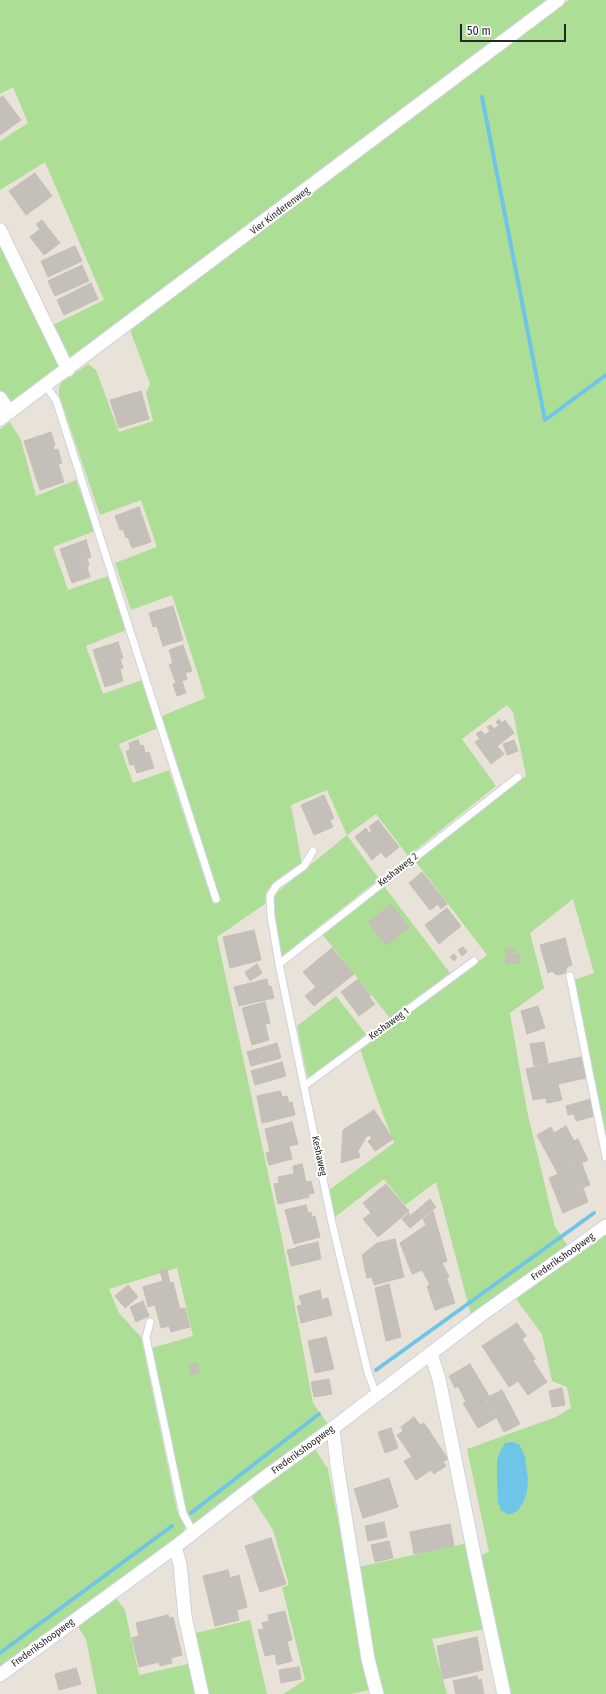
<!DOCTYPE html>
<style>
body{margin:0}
#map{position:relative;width:606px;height:1694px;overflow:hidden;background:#e9e2d8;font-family:"Fira Sans Condensed",sans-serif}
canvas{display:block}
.scale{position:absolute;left:460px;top:24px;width:106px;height:18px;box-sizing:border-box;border:2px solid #272727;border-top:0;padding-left:5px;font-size:12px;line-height:14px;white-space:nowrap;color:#272727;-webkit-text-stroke:3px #fff;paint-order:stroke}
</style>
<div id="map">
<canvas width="606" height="1694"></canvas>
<div class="scale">50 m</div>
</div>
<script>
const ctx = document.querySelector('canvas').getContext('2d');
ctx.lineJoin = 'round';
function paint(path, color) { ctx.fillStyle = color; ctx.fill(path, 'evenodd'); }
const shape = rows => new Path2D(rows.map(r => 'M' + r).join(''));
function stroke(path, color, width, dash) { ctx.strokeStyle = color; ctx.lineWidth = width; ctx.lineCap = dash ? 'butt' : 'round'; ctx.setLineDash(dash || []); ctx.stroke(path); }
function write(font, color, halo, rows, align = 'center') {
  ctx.font = font + ' "Fira Sans Condensed",sans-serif'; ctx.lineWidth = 4; ctx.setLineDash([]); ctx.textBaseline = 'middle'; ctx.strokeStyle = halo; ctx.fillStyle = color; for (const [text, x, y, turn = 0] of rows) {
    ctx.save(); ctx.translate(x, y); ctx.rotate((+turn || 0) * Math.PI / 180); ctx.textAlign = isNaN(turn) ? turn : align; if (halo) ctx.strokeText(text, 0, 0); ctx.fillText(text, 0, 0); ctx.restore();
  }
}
paint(shape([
 [0,0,547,0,71,359,64,356,51,326,104,300,45,162,0,190,0,141,28,123,13,87,0,94],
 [569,0,606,0,606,1133,573,980,594,973,573,899,530,933,544,988,510,1013,527,1111,555,1227,568,1246,471,1315,436,1182,405,1205,384,1179,335,1217,329,1190,394,1143,378,1101,360,1049,487,955,416,862,526,776,513,712,507,705,462,739,496,786,408,856,376,814,347,835,379,879,281,957,272,899,275,894,347,835,327,790,291,805,302,864,275,881,266,892,265,904,217,937,282,1238,313,1403,327,1423,193,1524,185,1513,152,1348,193,1336,177,1268,109,1289,119,1313,141,1337,177,1511,185,1526,184,1531,0,1668,0,429,10,422,21,440,36,496,76,480,95,531,53,547,68,590,108,576,126,630,86,646,103,694,142,680,158,728,119,744,133,783,169,770,213,904,221,901,162,716,205,698,197,671,172,595,131,610,115,563,157,547,141,500,100,515,59,395,59,387,62,382,88,364,96,370,119,432,153,421,146,393,150,384,130,330],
 [0,245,60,366,56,371,11,404,0,393],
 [384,886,450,973,390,1018,322,934],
 [336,996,366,1034,308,1080,297,1026],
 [606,1233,606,1694,509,1694,479,1556,489,1552,467,1449,556,1417,571,1408,567,1387,552,1381,542,1334,516,1299],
 [315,1449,328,1469,371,1690,350,1694,283,1694,305,1680,282,1587,289,1585,273,1530,251,1496],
 [468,1543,485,1629,432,1639,447,1694,379,1694,354,1568],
 [116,1598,125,1610,139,1675,192,1663,198,1694,97,1694,86,1639,78,1627],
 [250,1620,267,1694,205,1694,192,1634]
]), '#adde96');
paint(shape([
 [512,1442,519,1444,525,1456,528,1480,527,1492,524,1501,518,1510,512,1514,507,1514,501,1510,498,1502,497,1478,497,1460,501,1450,505,1443]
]), '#6ec5e8');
stroke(shape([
 [482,97,545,420,606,375],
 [376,1370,594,1213],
 [191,1513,319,1414],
 [0,1653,172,1526]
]), '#6ec5e8', 4);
const building = shape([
 [3,96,21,120,0,135,0,98,3,96],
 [35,173,52,196,26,215,9,191,35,173],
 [42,220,60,243,44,255,30,237,40,229,36,224,42,220],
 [75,246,82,261,48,277,41,261,75,246],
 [82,265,89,281,55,296,48,281,82,265],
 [91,283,98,299,64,315,57,300,91,283],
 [141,391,149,419,119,428,110,400,141,391],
 [51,432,55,445,53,446,54,450,58,449,62,463,58,464,64,482,40,490,24,441,51,432],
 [139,507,151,542,132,548,128,537,126,538,123,529,120,530,115,516,139,507],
 [86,540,91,557,87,558,89,566,87,567,90,577,72,583,60,549,86,540],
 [173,606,183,640,163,646,157,626,153,627,149,613,173,606],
 [118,642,123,658,120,659,123,668,120,669,123,681,105,687,93,650,118,642],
 [183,645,192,671,185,673,187,679,182,681,186,693,177,696,173,684,176,683,169,665,173,663,169,650,183,645],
 [499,719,502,723,505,720,514,733,497,746,504,754,491,764,475,742,480,739,476,734,481,731,485,735,490,731,487,727,491,725,494,729,499,725,496,722,499,719],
 [138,740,140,746,143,745,145,753,149,752,154,768,137,773,134,764,130,765,126,751,130,750,129,743,138,740],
 [514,740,518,751,507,755,503,744,514,740],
 [324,795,334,818,330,820,333,827,314,835,301,805,324,795],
 [378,820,399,847,386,858,381,852,372,860,355,837,366,828,369,833,372,831,369,827,378,820],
 [422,872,444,900,447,904,441,909,438,904,430,910,409,883,422,872],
 [391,905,409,927,386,945,368,922,391,905],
 [447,908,461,926,439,944,425,925,447,908],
 [254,930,261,960,230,968,223,937,254,930],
 [565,938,572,965,567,967,565,973,557,975,552,971,548,973,540,945,565,938],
 [463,947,467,952,462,956,458,950,463,947],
 [332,948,354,974,314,1006,305,996,316,987,303,972,332,948],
 [506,949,514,949,515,952,506,953,506,949],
 [454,954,457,958,454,961,450,957,454,954],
 [519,954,519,963,506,964,505,955,519,954],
 [257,964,262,973,250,981,245,972,257,964],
 [267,979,268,986,271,986,274,998,239,1006,234,987,267,979],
 [358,979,371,996,369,997,375,1004,359,1016,341,992,358,979],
 [265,1002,270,1023,265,1024,269,1040,252,1045,242,1008,265,1002],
 [538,1006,545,1028,527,1034,521,1011,538,1006],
 [544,1042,548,1063,534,1066,530,1044,544,1042],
 [277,1043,281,1058,251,1066,247,1052,277,1043],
 [581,1057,586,1078,558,1084,562,1100,547,1103,546,1098,533,1100,526,1069,581,1057],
 [282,1062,286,1076,255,1085,251,1071,282,1062],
 [280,1091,282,1097,287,1096,289,1103,292,1102,295,1115,262,1123,257,1096,280,1091],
 [591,1099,595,1116,576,1121,574,1114,568,1115,566,1106,591,1099],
 [374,1110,393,1139,375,1151,368,1141,372,1139,370,1135,366,1137,358,1151,360,1157,341,1163,343,1130,374,1110],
 [292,1122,298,1144,289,1146,292,1159,269,1165,266,1153,270,1152,265,1129,292,1122],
 [566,1126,574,1141,578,1139,588,1160,558,1174,537,1135,551,1127,554,1133,566,1126],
 [302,1164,306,1182,311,1181,314,1193,309,1194,309,1197,278,1204,274,1184,279,1183,278,1177,294,1174,293,1166,302,1164],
 [582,1164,590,1185,583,1188,588,1202,563,1213,549,1178,582,1164],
 [386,1184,409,1211,378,1237,363,1219,371,1213,363,1203,386,1184],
 [430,1199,436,1207,410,1228,402,1219,409,1213,410,1216,430,1199],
 [306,1205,308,1213,311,1212,312,1217,315,1216,320,1237,294,1244,285,1210,306,1205],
 [433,1211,447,1261,442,1263,449,1277,430,1285,422,1270,412,1274,400,1243,426,1225,423,1219,433,1211],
 [395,1239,404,1277,374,1285,372,1277,367,1278,362,1255,377,1243,395,1239],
 [318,1242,321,1259,291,1266,287,1250,296,1248,296,1247,318,1242],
 [167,1270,170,1283,173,1282,180,1309,185,1308,190,1327,171,1332,169,1326,161,1328,155,1305,148,1307,143,1287,163,1281,160,1271,167,1270],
 [447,1279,455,1303,435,1310,427,1286,447,1279],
 [389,1284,401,1337,386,1341,375,1288,389,1284],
 [128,1285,138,1297,125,1308,115,1296,128,1285],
 [320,1290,322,1300,328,1298,332,1315,301,1323,297,1306,302,1305,299,1296,320,1290],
 [143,1301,149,1316,136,1322,130,1307,143,1301],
 [517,1323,526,1336,522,1339,535,1359,533,1361,547,1382,528,1395,518,1381,509,1387,482,1346,517,1323],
 [326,1337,334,1369,315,1373,308,1341,326,1337],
 [197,1363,199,1373,190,1374,189,1365,197,1363],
 [470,1364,489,1396,485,1399,496,1418,478,1428,463,1403,466,1402,458,1386,455,1388,449,1376,470,1364],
 [329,1379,332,1394,314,1397,311,1382,329,1379],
 [562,1388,565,1405,552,1407,549,1391,562,1388],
 [502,1390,520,1424,504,1432,486,1398,502,1390],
 [414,1417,420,1425,424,1423,448,1459,443,1462,446,1466,434,1474,431,1470,416,1480,404,1461,412,1457,397,1435,403,1431,401,1427,414,1417],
 [391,1428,398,1448,385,1453,378,1432,391,1428],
 [389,1478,398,1507,363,1518,354,1489,389,1478],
 [384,1522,387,1537,368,1541,365,1526,384,1522],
 [450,1524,454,1546,414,1554,410,1532,450,1524],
 [271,1538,286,1584,260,1592,245,1546,271,1538],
 [389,1541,393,1558,375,1562,371,1545,389,1541],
 [228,1570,230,1578,239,1575,247,1607,237,1610,239,1620,215,1626,203,1576,228,1570],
 [285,1611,292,1640,287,1641,292,1661,277,1665,275,1654,265,1656,258,1630,264,1629,262,1623,269,1621,268,1615,285,1611],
 [168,1615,169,1618,173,1617,182,1655,171,1658,172,1663,160,1666,159,1662,139,1667,132,1638,139,1636,136,1623,168,1615],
 [477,1637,483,1670,443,1679,437,1646,477,1637],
 [299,1667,301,1679,281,1683,279,1670,299,1667],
 [76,1668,81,1684,59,1690,55,1674,76,1668],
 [477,1676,478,1680,481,1679,484,1694,456,1694,453,1681,477,1676]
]);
paint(building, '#c4bfb8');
stroke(building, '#c4beb3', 1);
const lane = shape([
 [46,386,56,400,216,899],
 [313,851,304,866,276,886,270,896,271,916,279,964,332,1223,368,1373,376,1394],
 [279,964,518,777],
 [570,976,606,1157],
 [304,1086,474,961],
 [150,1322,146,1338,183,1514,193,1532]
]);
const street = shape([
 [0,230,68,370],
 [0,398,10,412],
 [0,419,558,0],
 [431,1354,439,1379,476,1564,504,1694],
 [333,1428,337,1465,368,1659,377,1694],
 [175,1547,180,1564,185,1617,202,1694],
 [0,1675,175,1547,257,1483,333,1428,481,1315,606,1226]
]);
stroke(lane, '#ced1e0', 9);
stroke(street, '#ced1e0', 15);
stroke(lane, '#fff', 7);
stroke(street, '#fff', 13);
write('10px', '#272727', '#fff', [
 ["Vier Kinderenweg",280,211,-37],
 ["Keshaweg 2",398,870,-38],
 ["Keshaweg 1",389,1024,-36],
 ["Keshaweg",319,1156,78],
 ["Frederikshoopweg",563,1257,-35],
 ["Frederikshoopweg",303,1450,-36],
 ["Frederikshoopweg",43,1643,-36]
]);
</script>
